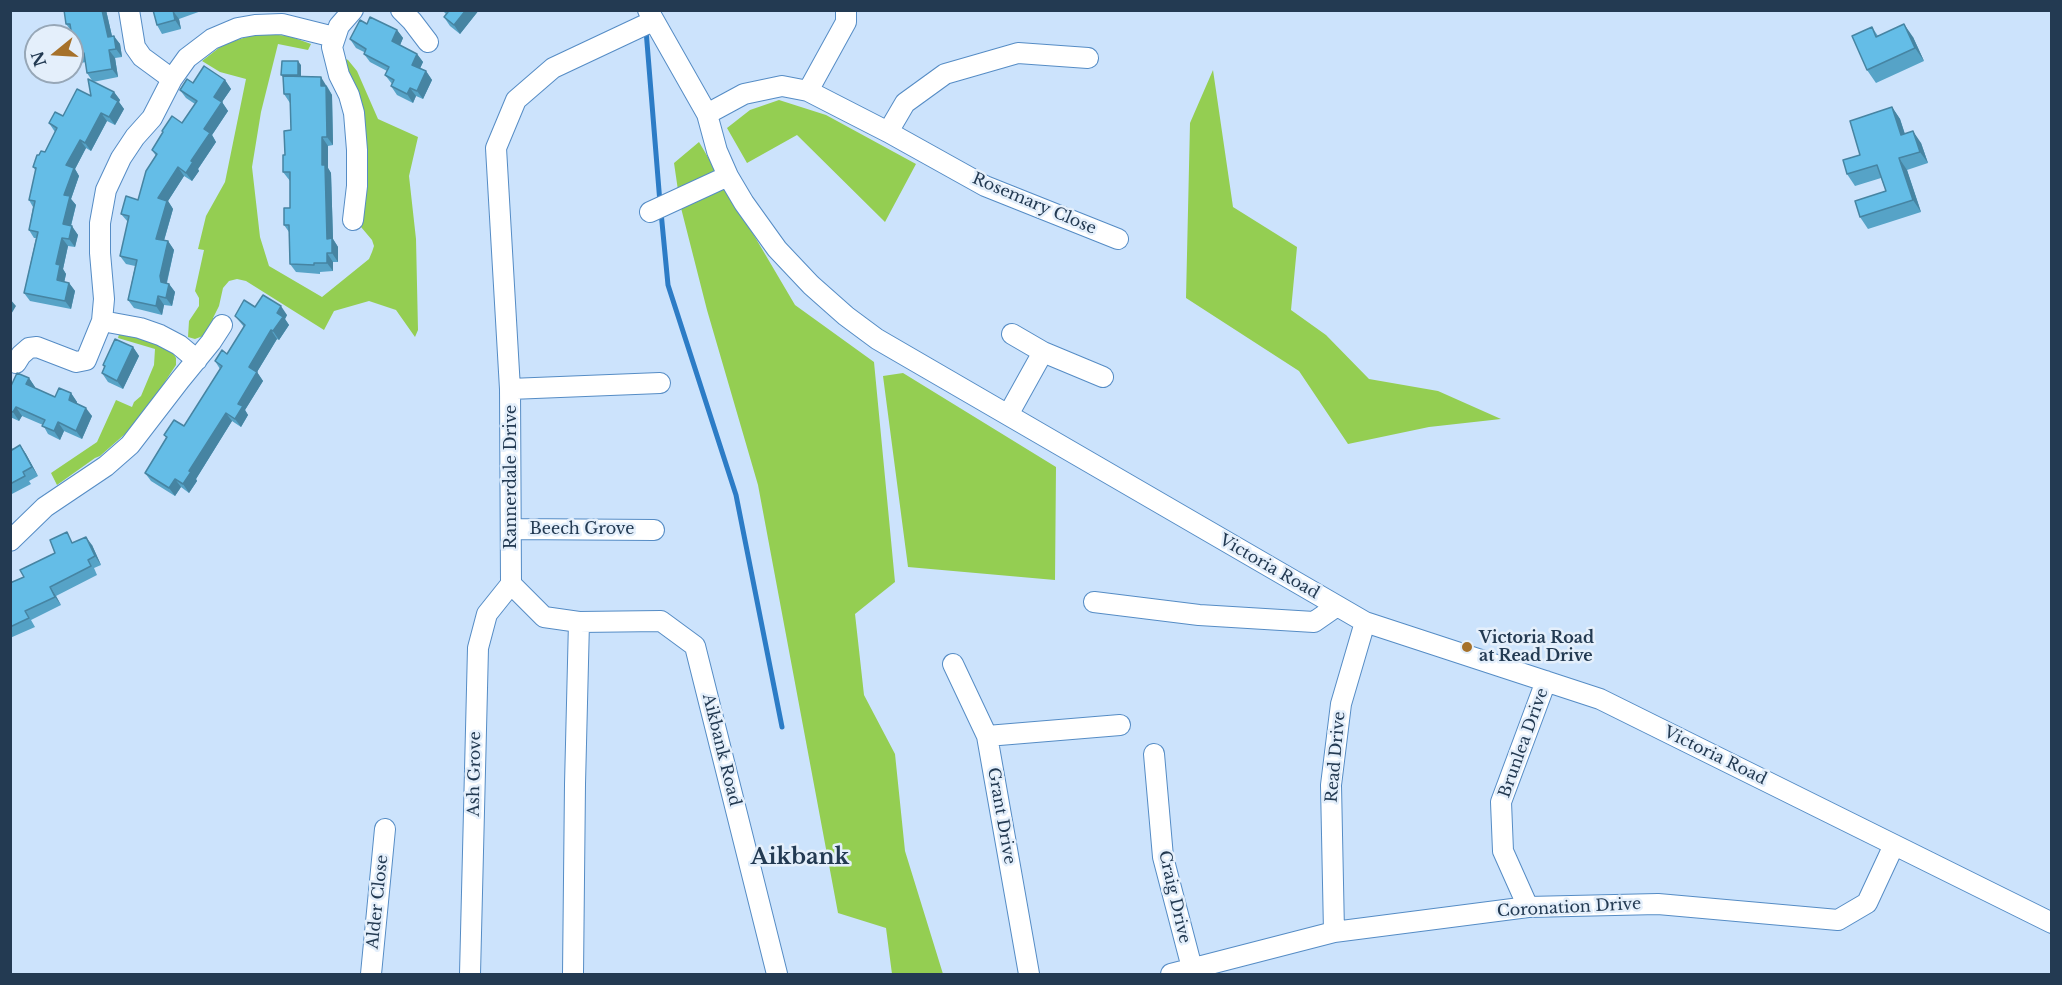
<!DOCTYPE html>
<style>
body{margin:0}
#map{position:relative;width:2062px;height:985px;overflow:hidden;background:#cce3fc;font-family:"Libre Baskerville",serif}
canvas{display:block}
.frame{position:absolute;inset:0;border:12px solid #233a52;pointer-events:none}
.north{position:absolute;left:24px;top:24px;width:60px;height:60px;box-sizing:border-box;background:#e4effb;border:2px solid #97a7b7;border-radius:50%;rotate:252deg;font-size:16px;font-weight:700;line-height:24px;text-align:center;color:#233a52}
.north::after{content:'';display:block;margin:auto;width:21px;height:27px;background:#a6712a;clip-path:polygon(50% 0,100% 100%,50% 72%,0 100%)}
</style>
<div id="map">
<canvas width="2062" height="985"></canvas>
<div class="frame"></div>
<div class="north">N</div>
</div>
<script>
const ctx = document.querySelector('canvas').getContext('2d');
ctx.lineJoin = 'round';
function paint(path, color) { ctx.fillStyle = color; ctx.fill(path, 'evenodd'); }
const shape = rows => new Path2D(rows.map(r => 'M' + r).join(''));
function stroke(path, color, width, dash) { ctx.strokeStyle = color; ctx.lineWidth = width; ctx.lineCap = dash ? 'butt' : 'round'; ctx.setLineDash(dash || []); ctx.stroke(path); }
function write(font, color, halo, rows, align = 'center') {
  ctx.font = font + ' "Libre Baskerville",serif'; ctx.lineWidth = 5; ctx.setLineDash([]); ctx.textBaseline = 'middle'; ctx.strokeStyle = halo; ctx.fillStyle = color; for (const [text, x, y, turn = 0] of rows) {
    ctx.save(); ctx.translate(x, y); ctx.rotate((+turn || 0) * Math.PI / 180); ctx.textAlign = isNaN(turn) ? turn : align; if (halo) ctx.strokeText(text, 0, 0); ctx.fillText(text, 0, 0); ctx.restore();
  }
}
paint(shape([
 [268,34,289,36,311,44,308,50,278,44,261,112,252,167,260,237,269,266,322,297,369,259,372,252,374,246,372,240,361,227,348,79,344,58,348,60,357,71,378,119,418,137,409,176,416,239,418,330,415,337,396,310,369,301,334,311,324,330,246,281,237,279,229,281,223,288,219,306,213,318,215,319,203,336,195,339,188,337,189,321,199,306,199,298,195,291,204,250,198,249,206,216,225,182,246,79,220,72,202,61,224,44,253,35],
 [1213,70,1233,207,1297,247,1291,310,1326,335,1369,379,1438,391,1501,419,1429,427,1348,444,1299,371,1186,298,1190,123],
 [779,100,826,115,916,164,885,222,797,135,747,163,727,128,750,110],
 [699,142,795,305,874,362,895,582,855,614,864,695,895,754,905,851,943,974,892,974,886,928,838,913,758,485,707,310,680,204,674,163],
 [120,331,175,350,173,353,176,358,176,365,153,400,125,434,100,456,95,458,57,485,51,473,97,442,116,400,132,407,134,402,141,396,154,365,155,349,118,338],
 [903,373,1056,467,1055,580,908,567,883,376]
]), '#94ce52');
stroke(shape([
 [646,30,660,203],
 [661,212,668,285,736,495,782,727]
]), '#2c7cc6', 5);
const minor = shape([
 [129,10,135,47,142,57,172,79],
 [353,10,339,26,332,47,339,75,349,95,354,113,357,150,357,186,353,220],
 [401,10,412,21,428,42],
 [648,10,707,114,717,151,728,176,744,203,777,249,811,285,846,316,877,339,1365,622,1600,699,2052,923],
 [808,91,846,22,846,10],
 [707,114,744,94,782,86,808,91,888,132,985,186,1118,239],
 [888,132,905,103,945,74,1018,53,1088,58],
 [650,212,728,176],
 [102,321,140,328,160,335,179,345,197,360],
 [1012,334,1043,352,1103,377],
 [16,363,21,355,29,348,37,347,76,362,86,360,102,321,104,299,100,253,100,223,106,190,121,158,135,137,152,118,172,79,187,58,212,39,238,28,255,25,282,24,334,37],
 [510,389,660,383],
 [1008,415,1043,352],
 [511,529,654,530],
 [10,541,45,507,106,466,130,445,180,380,211,342,222,325],
 [1094,602,1199,615,1314,622,1337,606],
 [579,622,661,621,695,646,777,974],
 [953,664,987,736,1029,974],
 [987,736,1120,725],
 [1154,754,1163,857,1192,968],
 [1528,907,1503,851,1501,802,1546,681],
 [1334,932,1331,785,1341,704,1365,622],
 [371,974,385,829],
 [470,974,478,648,487,614,511,584],
 [573,974,575,784,579,622,544,617,511,584,510,389,496,148,516,100,553,68,653,21],
 [1171,974,1334,932,1528,907,1658,904,1838,920,1867,903,1894,845]
]);
stroke(minor, '#558cc5', 22);
stroke(minor, '#fff', 20);
paint(shape([
 [64,10,106,10,112,36,120,44,122,57,115,58,118,77,93,82,87,73,86,62,81,63,75,55,72,32,66,24],
 [153,10,204,10,179,19,181,29,162,34,157,25],
 [442,10,479,10,460,34,450,26,444,17,446,14],
 [367,24,397,30,403,38,400,45,417,54,423,62,420,68,426,71,432,80,423,99,416,96,413,103,397,95,391,86,392,84,385,75,387,71,370,62,364,54,364,52,356,48,350,39],
 [1872,27,1878,36,1913,37,1924,61,1876,83,1867,70],
 [301,65,301,76,327,86,332,95,333,145,328,146,328,168,331,173,333,239,338,247,338,262,333,262,333,271,320,272,320,274,296,272,290,264,289,232,284,225,290,208,290,181,283,172,285,155,291,130,290,103,284,94,283,77,281,75],
 [225,80,231,89,222,102,228,111,212,135,216,142,198,169,199,171,192,181,184,176,168,201,173,209,164,241,168,241,174,250,167,283,169,284,175,292,172,306,164,305,162,315,134,308,128,300,135,266,126,264,120,256,128,222,121,214,138,200,156,156,152,150,163,133,162,131,182,123,195,104,186,98,180,90,193,83],
 [114,92,120,100,119,102,124,109,115,125,107,121,91,151,86,148,75,169,79,176,71,199,76,205,71,226,78,235,75,247,68,246,63,269,66,274,64,282,69,283,75,291,71,309,30,301,24,293,36,238,34,238,29,230,33,207,29,200,36,171,33,167,39,155,45,152,55,132,49,123,63,116,91,96],
 [1892,107,1900,119,1905,134,1921,143,1928,163,1907,170,1921,212,1868,229,1860,217,1886,191,1881,178,1855,186,1847,174],
 [255,307,287,315,285,319,289,325,279,340,277,339,257,372,263,381,245,410,248,415,241,427,232,421,196,479,197,481,189,493,181,487,175,496,151,481,145,473,166,438,164,435,184,426,220,369,215,361,227,354,244,327,235,316],
 [133,347,139,356,123,389,108,382,102,373,104,367,103,365],
 [29,378,35,387,34,388,55,397,71,393,77,402,77,403,92,416,82,439,64,431,60,440,48,434,43,425,22,416,19,421,10,417,10,388],
 [20,445,26,454,38,476,29,481,31,484,10,495,10,446,13,449],
 [74,543,92,545,101,565,94,568,97,575,56,596,61,605,31,620,35,627,10,638,10,583,24,577]
]), '#56a3c7');
paint(shape([
 [102,10,106,10,114,45,108,37],
 [466,10,479,10,460,34,454,25],
 [173,11,179,19,181,29,175,20],
 [1904,24,1913,37,1924,61,1915,48],
 [397,30,403,38,398,50,392,41],
 [114,36,120,44,122,57,116,49],
 [109,50,115,58,118,77,112,69],
 [417,54,423,62,418,73,412,65],
 [298,61,301,65,301,79,298,75],
 [426,71,432,80,423,99,417,91],
 [321,77,332,95,333,145,327,137,321,86],
 [225,80,231,89,222,102,228,111,212,135,216,142,198,169,199,171,192,181,186,173,214,97],
 [410,88,416,96,413,103,407,94],
 [114,92,120,100,119,102,124,109,115,125,109,117,111,97],
 [1892,107,1900,119,1909,147,1901,135],
 [101,113,107,121,91,151,85,143],
 [1913,131,1921,143,1928,163,1920,152],
 [322,137,328,146,328,168,331,173,333,239,338,247,338,262,332,253,327,239,322,165],
 [80,140,86,148,75,169,79,176,71,199,76,205,69,233,63,224,64,195,66,165],
 [1899,158,1907,170,1921,212,1913,200],
 [178,167,184,176,168,201,173,209,162,247,156,239,158,198],
 [72,226,78,235,75,247,69,239],
 [62,238,68,246,63,269,66,274,63,288,57,280,56,264],
 [168,241,174,250,166,285,161,282,160,276],
 [327,253,333,262,333,271,327,263],
 [69,283,75,291,71,309,65,301],
 [169,284,175,292,172,306,166,298],
 [158,296,164,305,162,315,156,306],
 [10,299,16,306,10,316],
 [281,306,287,315,285,319,289,325,279,340,273,331,277,313],
 [271,330,277,339,257,372,263,381,245,410,248,415,241,427,235,419,238,404,249,367],
 [133,347,139,356,123,389,117,381],
 [29,378,35,387,32,393,26,384],
 [71,393,77,402,75,408,69,400],
 [16,407,22,416,19,421,13,412],
 [86,408,92,416,82,439,76,431],
 [226,413,232,421,196,479,197,481,189,493,183,484,189,471],
 [58,422,64,431,60,440,54,431],
 [20,445,26,454,38,476,32,467],
 [175,479,181,487,175,496,169,488],
 [86,537,92,545,101,565,95,556],
 [50,587,56,596,61,605,55,597]
]), '#4684a2');
const building = shape([
 [64,10,102,10,108,37,114,36,116,49,109,50,112,69,87,73,84,53,75,55,70,24,66,24,64,10],
 [153,10,173,10,175,20,157,25,153,10],
 [446,10,466,10,454,25,444,17,448,12,446,10],
 [370,17,397,30,392,41,417,54,412,65,426,71,417,91,410,88,407,94,391,86,394,80,385,75,389,67,364,54,366,49,350,39,360,20,367,24,370,17],
 [1904,24,1915,48,1867,70,1852,36,1872,27,1876,37,1904,24],
 [282,61,298,61,298,75,281,75,282,61],
 [204,66,225,80,214,97,222,102,204,129,210,133,191,161,193,162,186,173,178,167,158,198,167,201,156,239,168,241,160,276,161,282,169,284,166,298,158,296,156,306,128,300,137,260,120,256,129,216,121,214,126,196,138,200,146,171,157,154,152,150,163,132,162,131,172,116,182,123,197,101,180,90,187,79,193,83,204,66],
 [283,76,321,77,321,86,326,86,327,137,322,137,322,165,325,165,327,239,332,238,332,253,327,253,327,263,314,263,314,265,290,264,289,225,284,225,284,208,290,208,290,172,283,172,283,155,285,155,284,131,291,130,290,94,284,94,283,76],
 [88,79,114,92,111,97,118,101,109,117,101,113,85,143,80,140,66,165,74,168,64,195,70,196,63,224,72,226,69,239,62,238,56,264,60,265,57,280,69,283,65,301,24,293,38,232,29,230,35,201,29,200,36,168,33,167,37,155,39,155,41,151,45,152,57,128,49,123,55,112,63,116,77,89,91,96,88,79],
 [1892,107,1901,135,1913,131,1920,152,1899,158,1913,200,1860,217,1855,201,1886,191,1877,165,1847,174,1843,160,1860,155,1850,121,1892,107],
 [263,295,281,306,277,313,283,317,273,331,271,330,249,367,257,372,238,404,243,406,235,419,226,413,189,471,191,472,183,484,175,479,169,488,145,473,167,437,164,435,174,420,184,426,222,366,215,361,222,350,227,354,245,325,235,316,244,300,255,307,263,295],
 [115,339,133,347,117,381,102,373,105,366,103,365,115,339],
 [17,373,29,378,26,384,55,397,59,388,71,393,69,400,86,408,76,431,58,422,54,431,42,426,45,420,16,407,13,412,10,411,10,388,17,373],
 [20,445,32,467,23,472,25,476,10,484,10,447,12,450,20,445],
 [67,532,72,543,86,537,95,556,88,560,91,566,50,587,55,597,25,611,29,618,10,627,10,583,24,577,20,570,55,553,50,540,67,532]
]);
paint(building, '#64bde7');
stroke(building, '#4684a2', 1.5);
for (const [x, y, r, color] of [
 [1467,647,6,"#a6712a"]
]) { const dot = new Path2D(); dot.arc(x, y, r, 0, 2 * Math.PI); ctx.fillStyle = color; ctx.fill(dot); stroke(dot, '#e4effb', 2); }
write('16px', '#233a52', '#e4effb', [
 ["Rosemary Close",1034,204,23],
 ["Rannerdale Drive",511,477,-90],
 ["Beech Grove",582,529],
 ["Victoria Road",1269,567,30],
 ["Brunlea Drive",1524,743,-70],
 ["Aikbank Road",721,750,76],
 ["Victoria Road",1715,756,26],
 ["Read Drive",1336,757,-85],
 ["Ash Grove",475,774,-89],
 ["Grant Drive",1001,816,80],
 ["Craig Drive",1174,897,77],
 ["Alder Close",378,902,-84],
 ["Coronation Drive",1569,908,-3]
]);
write('bold 16px', '#233a52', '#e4effb', [
 ["Victoria Road",1479,638],
 ["at Read Drive",1479,656]
], 'left');
write('bold 22px', '#233a52', '#e4effb', [
 ["Aikbank",800,858]
]);
</script>
